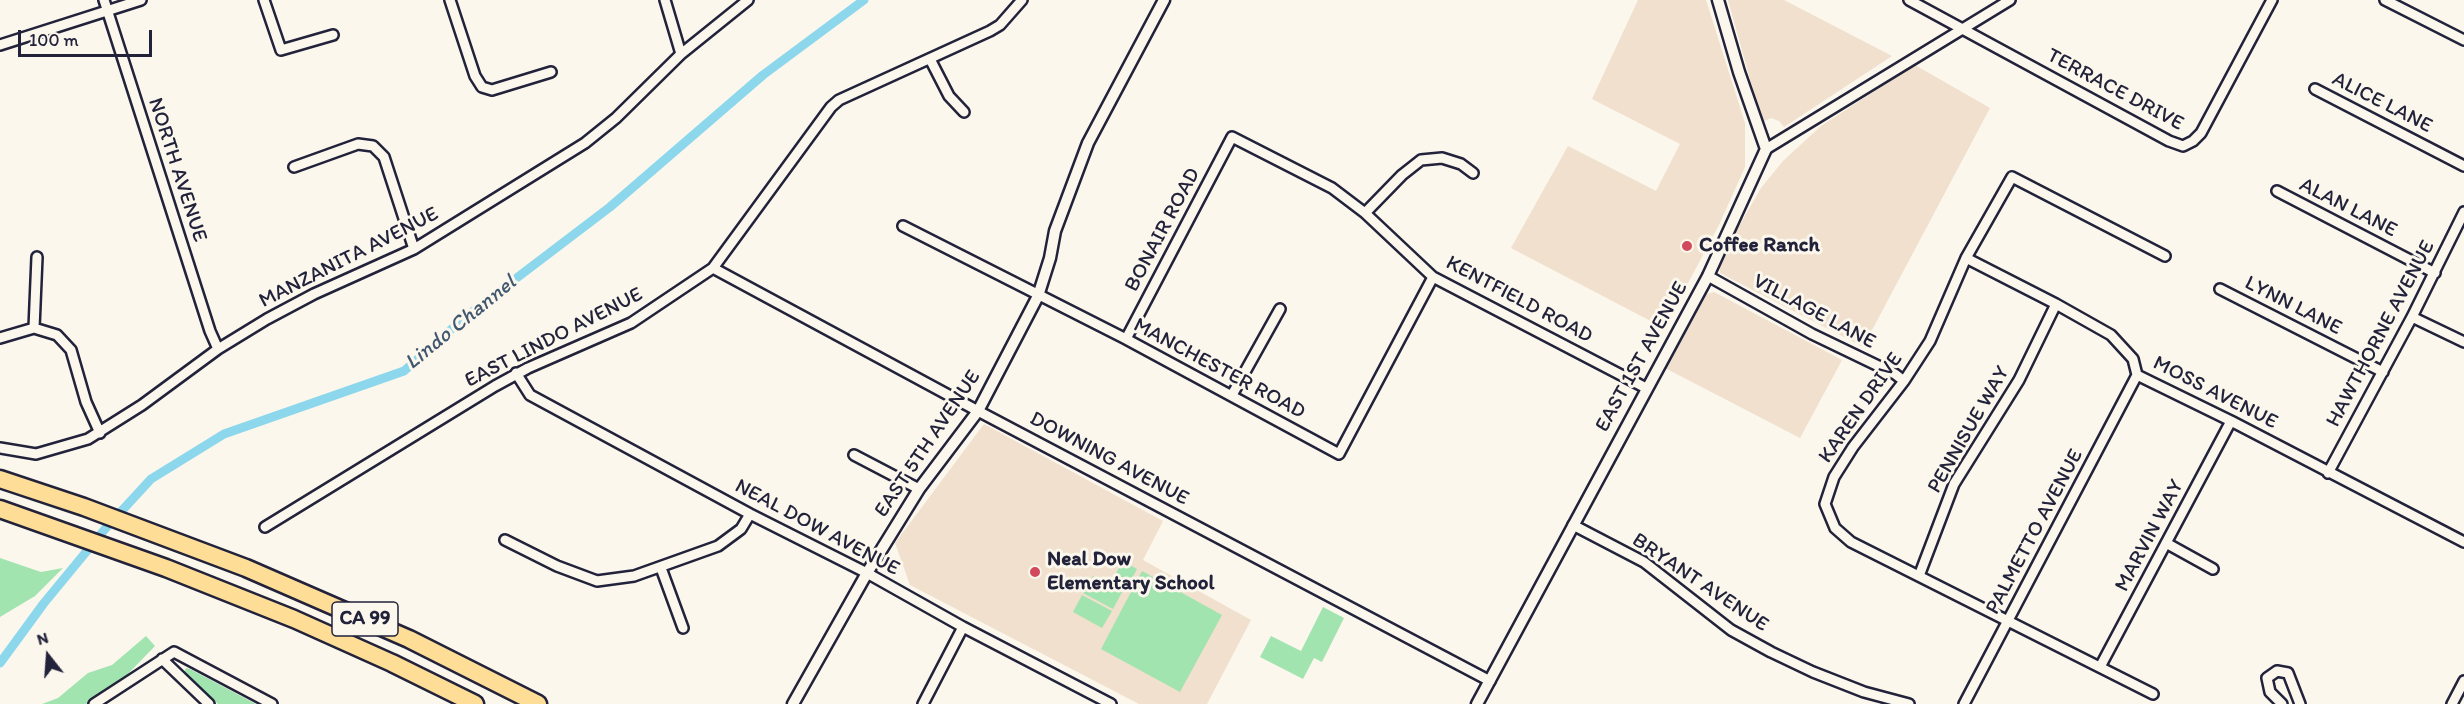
<!DOCTYPE html>
<style>
body{margin:0}
#map{position:relative;width:2464px;height:704px;overflow:hidden;background:#fbf7ec;font-family:Itim,sans-serif}
canvas{display:block}
.north{position:absolute;left:18px;top:626px;width:60px;height:60px;-webkit-text-stroke:4px #fbf7ec;paint-order:stroke;rotate:343deg;font-size:16px;font-weight:700;line-height:24px;text-align:center;color:#22223b}
.north::after{content:'';display:block;margin:auto;width:21px;height:27px;background:#22223b;clip-path:polygon(50% 0,100% 100%,50% 72%,0 100%)}
.scale{position:absolute;left:18px;top:30px;width:134px;height:27px;box-sizing:border-box;border:3px solid #22223b;border-top:0;padding-left:8px;font-size:18px;line-height:21px;white-space:nowrap;color:#22223b;-webkit-text-stroke:4px #fbf7ec;paint-order:stroke}
</style>
<div id="map">
<canvas width="2464" height="704"></canvas>
<div class="north">N</div>
<div class="scale">100 m</div>
</div>
<script>
const ctx = document.querySelector('canvas').getContext('2d');
ctx.lineJoin = 'round';
function paint(path, color) { ctx.fillStyle = color; ctx.fill(path, 'evenodd'); }
const shape = rows => new Path2D(rows.map(r => 'M' + r).join(''));
function stroke(path, color, width, dash) { ctx.strokeStyle = color; ctx.lineWidth = width; ctx.lineCap = dash ? 'butt' : 'round'; ctx.setLineDash(dash || []); ctx.stroke(path); }
function write(font, color, halo, rows, align = 'center') {
  ctx.font = font + ' Itim,sans-serif'; ctx.lineWidth = 6; ctx.setLineDash([]); ctx.textBaseline = 'middle'; ctx.strokeStyle = halo; ctx.fillStyle = color; for (const [text, x, y, turn = 0] of rows) {
    ctx.save(); ctx.translate(x, y); ctx.rotate((+turn || 0) * Math.PI / 180); ctx.textAlign = isNaN(turn) ? turn : align; if (halo) ctx.strokeText(text, 0, 0); ctx.fillText(text, 0, 0); ctx.restore();
  }
}
paint(shape([
 [1638,0,1706,0,1745,123,1745,167,1719,225,1664,328,1511,248,1568,146,1656,191,1680,144,1592,99],
 [1728,0,1784,0,1892,56,1784,127,1779,121,1771,118,1762,122],
 [1915,65,1990,108,1863,347,1720,273,1720,259,1761,188,1783,161,1821,126],
 [1714,292,1842,360,1800,438,1665,368,1704,295],
 [984,424,1163,521,1143,560,1251,620,1207,704,1139,704,910,585,895,543]
]), '#f0e0cd');
paint(shape([
 [0,558,41,572,63,568,35,596,0,617],
 [1123,561,1137,569,1126,590,1111,582],
 [1142,571,1222,615,1180,692,1101,649],
 [1093,576,1122,592,1113,609,1083,593],
 [1082,595,1112,611,1102,628,1073,612],
 [1323,607,1344,618,1322,662,1314,658,1303,679,1260,657,1271,636,1301,651],
 [146,636,155,646,122,680,86,704,42,704,58,698,88,673,112,665],
 [186,668,190,669,256,704,218,704,184,673]
]), '#a1e4b0');
stroke(shape([
 [0,663,44,603,105,529,151,479,224,434,404,371,464,318,610,207,763,75,864,0]
]), '#8cd7ec', 9);
const minor = shape([
 [104,0,210,331,218,349],
 [264,0,281,50,333,35],
 [450,0,475,76,482,87,492,90,551,72],
 [665,0,681,54],
 [1909,0,2169,141,2183,146,2193,141,2201,133,2272,0],
 [2385,0,2464,40],
 [0,45,141,0],
 [930,59,949,96,964,112],
 [2315,89,2464,166],
 [1766,149,2010,0],
 [294,167,358,144,373,146,384,157,414,249],
 [2277,191,2435,273],
 [1365,213,1402,175,1421,160,1442,158,1461,164,1473,173],
 [903,226,1126,339,1339,454,1433,277],
 [1966,258,2056,304,2111,335,2133,359,2137,375,2231,421,2464,542],
 [713,268,978,411,1490,681],
 [1708,276,1812,334,1895,374,1904,381],
 [2220,289,2383,372],
 [2412,317,2464,342],
 [34,328,37,257],
 [0,338,34,328,57,335,71,350,86,402,100,433],
 [1126,339,1232,137,1332,188,1365,213,1433,277,1646,388],
 [516,373,530,395,750,514,867,573,963,627,1111,704],
 [1232,395,1280,309],
 [0,448,36,454,88,439,142,405,218,349,267,319,314,294,414,249,585,143,616,118,681,54,748,0],
 [854,455,919,489],
 [2328,473,2412,317,2464,212],
 [1573,525,1644,562,1731,630,1771,652,1813,672,1864,692,1909,704],
 [265,527,495,386,528,368,631,323,713,268,831,107,839,100,990,31,1000,25,1022,0],
 [505,540,557,566,597,581,634,576,718,546,741,529,750,514],
 [2166,543,2213,569],
 [661,568,683,628],
 [1919,576,1954,484,2019,380,2056,304],
 [162,659,209,704],
 [2100,667,2231,421],
 [2153,694,1851,542,1835,528,1825,504,1834,477,1853,447,1904,381,1930,341,1966,258,2012,177,2165,256],
 [94,704,174,652,272,704],
 [923,704,963,627],
 [1964,704,2137,375],
 [2282,704,2270,692,2267,678,2277,671,2288,673,2300,704],
 [2452,704,2464,681]
]);
const tertiary = shape([
 [793,704,867,573,919,489,978,411,1038,296,1050,258,1055,231,1088,143,1164,0],
 [1477,704,1708,276,1766,149,1739,72,1718,0]
]);
const motorway = shape([
 [0,479,84,507,246,568,409,639,538,704],
 [0,509,166,568,294,619,392,663,475,704]
]);
stroke(minor, '#22223b', 14);
stroke(tertiary, '#22223b', 15);
stroke(motorway, '#22223b', 21);
stroke(minor, '#fbf7ec', 9);
stroke(tertiary, '#fbf7ec', 10);
stroke(motorway, '#fedd96', 16);
for (const [x, y, r, color] of [
 [1687,246,6,"#d1495b"],
 [1035,572,6,"#d1495b"]
]) { const dot = new Path2D(); dot.arc(x, y, r, 0, 2 * Math.PI); ctx.fillStyle = color; ctx.fill(dot); stroke(dot, '#fbf7ec', 2); }
for (const [x, y, w] of [
 [365,619,66]
]) { const box = new Path2D(); box.roundRect(x - w / 2, y - 17, w, 34, 4.5); ctx.fillStyle = '#fbf7ec'; ctx.fill(box); stroke(box, '#22223b', 1.5); }
write('bold 20px', '#22223b', null, [
 ["CA 99",365,619]
]);
write('21px', '#22223b', '#fbf7ec', [
 ["TERRACE DRIVE",2115,90,28],
 ["ALICE LANE",2382,103,27],
 ["NORTH AVENUE",177,170,72],
 ["ALAN LANE",2348,208,27],
 ["BONAIR ROAD",1163,230,-62],
 ["MANZANITA AVENUE",349,258,-27],
 ["KENTFIELD ROAD",1519,300,28],
 ["LYNN LANE",2293,306,27],
 ["VILLAGE LANE",1814,312,28],
 ["HAWTHORNE AVENUE",2381,334,-62],
 ["EAST LINDO AVENUE",554,338,-27],
 ["EAST 1ST AVENUE",1642,357,-61],
 ["MANCHESTER ROAD",1219,369,28],
 ["MOSS AVENUE",2215,393,27],
 ["KAREN DRIVE",1861,408,-55],
 ["PENNISUE WAY",1969,430,-60],
 ["EAST 5TH AVENUE",928,444,-56],
 ["DOWNING AVENUE",1109,459,28],
 ["NEAL DOW AVENUE",817,528,28],
 ["PALMETTO AVENUE",2035,532,-62],
 ["MARVIN WAY",2150,536,-62],
 ["BRYANT AVENUE",1700,583,34]
]);
write('bold 21px', '#22223b', '#fbf7ec', [
 ["Coffee Ranch",1699,246],
 ["Neal Dow",1047,560],
 ["Elementary School",1047,584]
], 'left');
write('italic 22px', '#425870', '#fbf7ec', [
 ["Lindo Channel",461,323,-39]
]);
</script>
